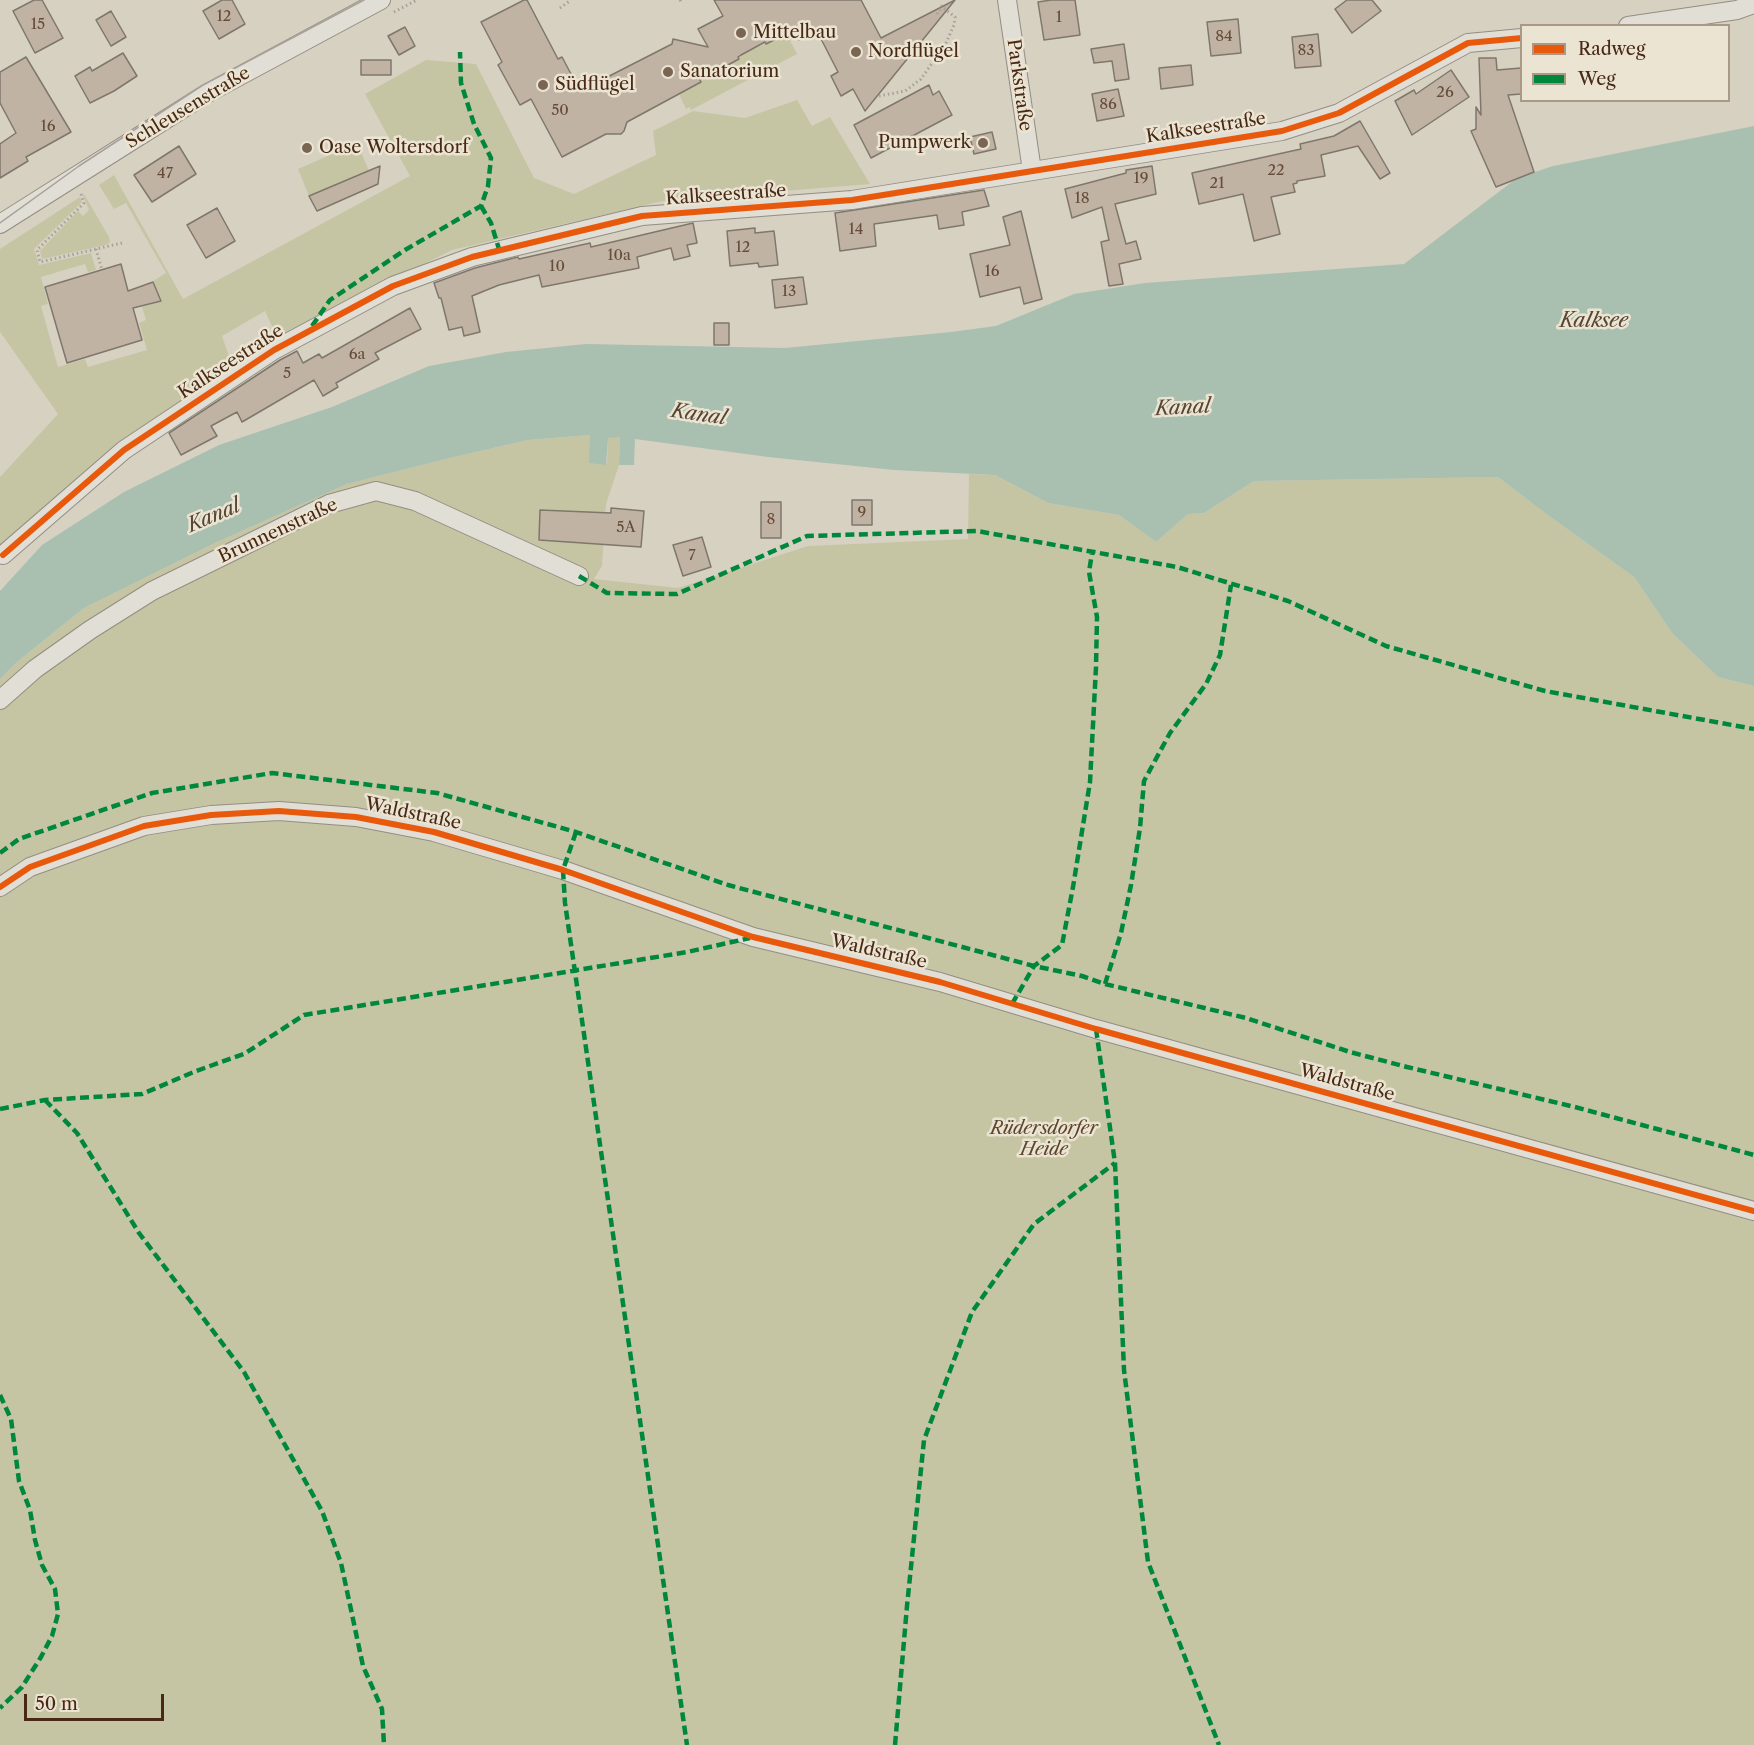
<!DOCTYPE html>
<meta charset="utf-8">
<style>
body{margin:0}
#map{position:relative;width:1754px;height:1745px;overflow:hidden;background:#d7d1c2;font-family:"Libre Caslon Text",serif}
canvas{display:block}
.legend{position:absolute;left:1520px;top:24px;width:210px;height:78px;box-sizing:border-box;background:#ebe4d2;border:2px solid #aa9986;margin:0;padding:8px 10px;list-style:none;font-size:18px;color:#482915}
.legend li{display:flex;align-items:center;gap:12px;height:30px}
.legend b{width:30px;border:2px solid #aa9986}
.scale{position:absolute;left:24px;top:1694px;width:140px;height:27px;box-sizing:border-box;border:3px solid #482915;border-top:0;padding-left:8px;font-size:18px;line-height:21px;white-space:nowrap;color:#482915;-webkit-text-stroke:4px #ebe4d2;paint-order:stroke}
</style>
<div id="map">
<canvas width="1754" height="1745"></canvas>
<ul class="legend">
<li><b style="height:8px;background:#e8590c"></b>Radweg</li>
<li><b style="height:8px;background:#00873e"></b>Weg</li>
</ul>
<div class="scale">50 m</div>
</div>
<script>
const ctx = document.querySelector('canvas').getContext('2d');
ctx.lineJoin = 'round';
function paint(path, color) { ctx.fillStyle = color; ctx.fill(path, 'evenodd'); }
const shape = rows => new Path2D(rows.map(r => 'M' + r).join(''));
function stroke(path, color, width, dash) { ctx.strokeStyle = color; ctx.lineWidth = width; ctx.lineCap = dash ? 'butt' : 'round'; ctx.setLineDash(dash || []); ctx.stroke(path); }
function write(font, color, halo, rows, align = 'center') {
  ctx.font = font + ' "Libre Caslon Text",serif'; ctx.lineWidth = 5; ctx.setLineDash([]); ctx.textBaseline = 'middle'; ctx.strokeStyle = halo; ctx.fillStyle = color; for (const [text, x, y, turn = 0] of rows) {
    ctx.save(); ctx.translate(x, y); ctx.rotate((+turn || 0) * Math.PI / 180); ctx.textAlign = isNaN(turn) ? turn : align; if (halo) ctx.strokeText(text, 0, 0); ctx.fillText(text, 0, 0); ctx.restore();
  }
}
paint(shape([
 [785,31,797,54,691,110,690,107,686,109,679,94,701,82,698,76,725,64,726,65,739,59,738,56,778,38],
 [426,60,476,64,534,178,574,194,656,155,653,131,693,111,745,118,797,100,812,126,830,117,870,184,663,201,452,250,277,337,265,311,222,336,233,368,0,549,0,477,58,414,0,332,0,249,80,197,82,202,34,249,39,265,91,253,96,270,88,272,85,264,41,277,48,304,41,306,58,367,85,359,88,367,147,350,139,323,146,320,142,307,162,301,153,281,166,273,126,203,114,209,99,185,114,175,183,299,410,176,365,94],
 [357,143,369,171,309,196,298,169],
 [84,194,109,237,110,242,106,245,42,259,40,251,78,211,83,216,89,210,83,195],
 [590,435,607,464,608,437,620,437,619,465,606,504,602,566,594,579,678,588,808,546,968,539,969,474,995,475,1048,503,1119,515,1156,542,1188,514,1204,513,1254,481,1498,477,1545,513,1634,577,1673,634,1718,677,1754,686,1754,1745,0,1745,0,679,17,662,84,608,217,542,347,484,454,457,528,440]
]), '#c5c5a4');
paint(shape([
 [1754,126,1754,686,1718,677,1673,634,1634,577,1545,513,1498,477,1254,481,1204,513,1188,514,1156,542,1119,515,1048,503,995,475,894,470,768,457,635,439,634,465,619,465,620,437,608,438,606,465,589,463,590,435,528,440,454,457,347,484,217,542,84,608,17,662,0,679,0,591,42,545,124,492,219,445,332,407,429,366,506,352,586,344,785,348,951,332,996,326,1074,294,1145,283,1404,264,1517,178,1553,166]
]), '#a9c0b1');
const building = shape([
 [34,0,42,0,63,38,35,53,13,11,34,0],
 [222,0,232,0,245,24,219,39,203,11,222,0],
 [524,0,527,0,558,59,562,57,580,91,672,44,673,39,708,47,698,29,723,16,714,0,861,0,881,38,955,0,865,111,853,89,841,96,831,76,838,72,817,31,799,40,794,30,766,44,765,42,741,55,738,57,739,59,726,66,725,64,699,78,701,82,627,122,624,131,621,134,606,134,562,157,531,99,520,105,498,65,502,62,481,22,524,0],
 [1051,0,1075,0,1080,35,1044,40,1038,2,1051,0],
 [1347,0,1372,0,1381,11,1352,33,1335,9,1347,0],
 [111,11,126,37,111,46,96,20,111,11],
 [1238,19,1241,53,1211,56,1207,22,1238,19],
 [405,27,415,46,399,55,388,36,405,27],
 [1318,34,1321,66,1295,68,1292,37,1318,34],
 [1124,44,1129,79,1115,81,1112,61,1094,63,1091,49,1124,44],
 [123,53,137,76,114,91,90,103,75,76,90,67,92,71,123,53],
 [26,57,71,132,26,157,28,161,0,178,0,144,16,133,0,103,0,72,26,57],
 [1479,58,1496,58,1497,70,1521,68,1521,94,1508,95,1534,172,1496,187,1471,131,1476,129,1476,107,1481,115,1479,58],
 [361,60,391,60,391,75,361,75,361,60],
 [1191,65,1193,85,1161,89,1159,68,1191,65],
 [1451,70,1469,97,1412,135,1395,101,1414,90,1416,94,1451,70],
 [929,85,933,95,939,91,952,115,871,158,854,125,929,85],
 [1118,89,1124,116,1097,121,1092,94,1118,89],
 [1360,121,1390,173,1380,179,1358,146,1321,155,1325,176,1297,181,1297,183,1293,184,1295,192,1271,197,1280,234,1254,241,1243,194,1199,204,1192,173,1301,149,1300,144,1334,136,1360,121],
 [992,132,996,149,974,154,970,137,992,132],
 [179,146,196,174,152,202,134,175,179,146],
 [380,166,378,184,317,211,309,196,380,166],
 [1152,166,1156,194,1115,204,1126,244,1136,241,1141,259,1119,264,1123,284,1109,286,1101,242,1109,240,1102,207,1072,218,1065,189,1126,173,1126,170,1152,166],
 [984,190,989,206,962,212,964,225,939,229,937,215,874,224,876,246,840,251,835,213,984,190],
 [217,208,235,241,206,258,187,225,217,208],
 [1021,211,1042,299,1024,304,1020,287,980,297,970,254,1010,245,1003,217,1021,211],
 [693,223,697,243,687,245,690,256,674,260,671,248,637,257,639,268,542,287,539,275,499,285,472,296,480,332,464,336,462,327,449,330,441,298,439,298,434,283,475,268,518,257,519,259,590,243,591,247,693,223],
 [755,228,755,233,774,231,778,265,759,267,758,263,730,266,727,231,755,228],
 [121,264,128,291,153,282,161,301,133,308,142,340,67,363,45,287,121,264],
 [803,277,807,304,775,308,772,280,803,277],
 [410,308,421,329,375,353,379,359,336,383,338,387,323,396,314,380,242,422,237,412,211,426,217,436,181,455,169,433,280,360,297,351,303,363,319,354,322,358,410,308],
 [714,323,729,323,729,345,714,345,714,323],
 [852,500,872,500,872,525,852,525,852,500],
 [761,502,781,502,781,538,761,538,761,502],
 [611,508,644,511,641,547,539,540,540,510,611,513,611,508],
 [702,537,711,567,683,576,673,545,702,537]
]);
paint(building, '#c1b3a4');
stroke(building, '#7f776c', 1.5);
const minor = shape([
 [1007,0,1032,171],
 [1628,26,1737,10,1754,4],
 [0,224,206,94,381,0],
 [3,555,124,450,274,350,393,286,472,257,642,216,852,200,1282,131,1339,113,1468,43,1522,38],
 [0,700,35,669,90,630,152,591,329,504,376,491,415,501,579,576],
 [0,887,30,867,144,826,211,815,279,811,356,817,434,832,563,870,753,937,940,982,1096,1029,1754,1211]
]);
stroke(minor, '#948d82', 20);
stroke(shape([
 [680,0,682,4],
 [560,8,571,0],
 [394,12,417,0],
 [937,14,942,7],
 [879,96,905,91,921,79,946,43,954,25,955,17,940,5],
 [81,194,84,203,37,250,40,262,122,243],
 [96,249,102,270]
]), '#a7a199', 3, [1.5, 3]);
stroke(minor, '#e1ded6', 18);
stroke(shape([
 [0,223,79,166,203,85,364,0]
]), '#a7a199', 1.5);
stroke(shape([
 [481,206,491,223,499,249],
 [312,326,330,300,405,250,481,206,488,186,491,158,474,124,461,83,460,52],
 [579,576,607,593,677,594,807,536,977,531,1177,567,1288,601,1386,646,1545,691,1754,729],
 [576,832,563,870,565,903,687,1745],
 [0,853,19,839,152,793,272,773,437,793,576,832,728,885,1034,966,1082,976,1105,984,1246,1018,1350,1052,1407,1067,1575,1107,1754,1155],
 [1105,984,1121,933,1131,885,1140,828,1144,781,1170,733,1206,684,1220,655,1231,585],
 [1012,1004,1034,966,1062,945,1073,887,1090,782,1096,667,1097,617,1089,572,1092,553],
 [1096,1029,1115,1163,1124,1370,1148,1562,1219,1745],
 [45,1100,77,1133,139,1233,244,1372,322,1511,341,1563,363,1666,382,1709,384,1745],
 [0,1109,45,1100,142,1094,196,1071,244,1054,304,1015,687,952,750,938],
 [0,1395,11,1419,19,1481,30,1510,35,1540,42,1565,55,1589,58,1614,52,1636,41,1657,22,1687,0,1708],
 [895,1745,907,1606,924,1440,972,1312,1034,1224,1115,1163]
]), '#00873e', 4.5, [9, 4.5]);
stroke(shape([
 [3,555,124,450,274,350,393,286,472,257,642,216,852,200,1282,131,1339,113,1468,43,1522,38],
 [0,887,30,867,144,826,211,815,279,811,356,817,434,832,563,870,753,937,940,982,1096,1029,1754,1211]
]), '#e8590c', 6);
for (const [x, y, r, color] of [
 [741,33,6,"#7a6452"],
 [856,52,6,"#7a6452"],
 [668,72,6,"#7a6452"],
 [543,85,6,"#7a6452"],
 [983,143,6,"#7a6452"],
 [307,148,6,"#7a6452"]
]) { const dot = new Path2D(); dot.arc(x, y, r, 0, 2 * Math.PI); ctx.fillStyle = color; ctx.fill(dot); stroke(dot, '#ebe4d2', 2); }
write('15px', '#664c39', null, [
 ["12",224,17],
 ["1",1059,18],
 ["15",38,25],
 ["84",1224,37],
 ["83",1306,51],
 ["26",1445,93],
 ["86",1108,105],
 ["50",560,111],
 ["16",48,127],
 ["22",1276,171],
 ["47",165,174],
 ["19",1141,179],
 ["21",1217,184],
 ["18",1082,199],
 ["14",856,230],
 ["12",743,248],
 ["10a",619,256],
 ["10",557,267],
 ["16",992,272],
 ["13",789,292],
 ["6a",357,355],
 ["5",287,374],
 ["9",862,513],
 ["8",771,520],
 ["5A",626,528],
 ["7",692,556]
]);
write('18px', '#482915', '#ebe4d2', [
 ["Mittelbau",753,33],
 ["Nordflügel",868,52],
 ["Sanatorium",680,72],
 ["Südflügel",555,85],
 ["Pumpwerk",971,143,"right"],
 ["Oase Woltersdorf",319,148]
], 'left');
write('18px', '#482915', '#ebe4d2', [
 ["Parkstraße",1019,85,82],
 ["Schleusenstraße",188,108,-31],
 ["Kalkseestraße",1206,128,-9],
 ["Kalkseestraße",726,195,-4],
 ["Kalkseestraße",231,362,-33],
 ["Brunnenstraße",278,531,-25],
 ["Waldstraße",413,814,12],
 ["Waldstraße",879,952,13],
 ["Waldstraße",1347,1083,15]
]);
write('italic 18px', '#5e462d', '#ebe4d2', [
 ["Rüdersdorfer",1044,1129],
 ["Heide",1044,1150]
]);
write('italic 20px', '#574633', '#ebe4d2', [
 ["Kalksee",1594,321],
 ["Kanal",1183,408,-3],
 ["Kanal",699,415,8],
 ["Kanal",214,516,-23]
]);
</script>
